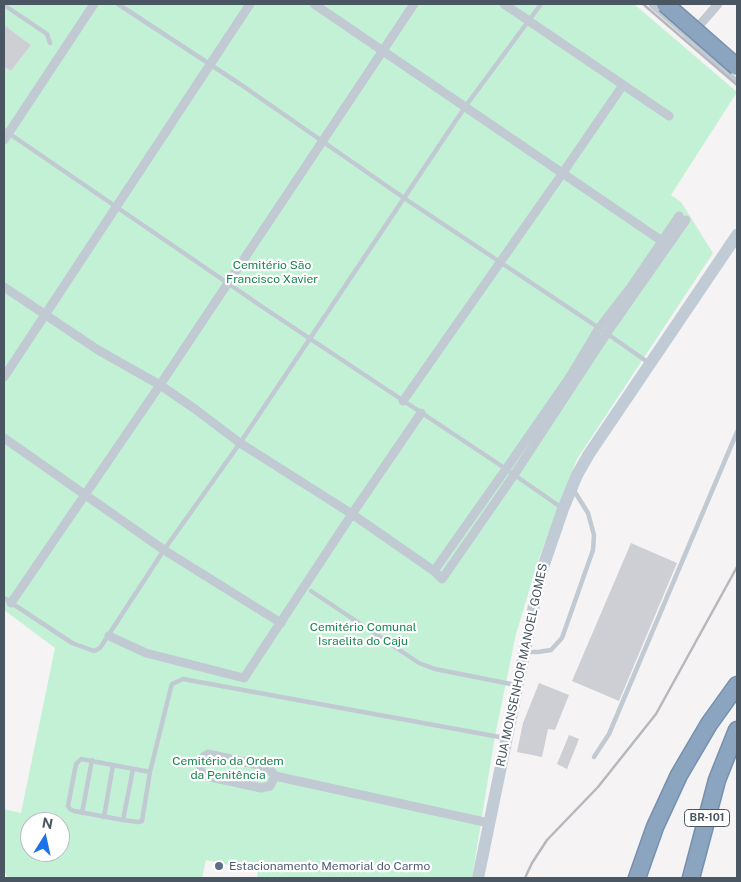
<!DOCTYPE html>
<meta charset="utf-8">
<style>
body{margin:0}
#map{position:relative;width:741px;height:882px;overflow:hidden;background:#f5f3f3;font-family:"Public Sans",sans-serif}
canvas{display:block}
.frame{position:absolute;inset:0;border:5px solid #4a5661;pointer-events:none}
.north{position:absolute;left:20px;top:812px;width:50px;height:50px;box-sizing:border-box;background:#fff;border:1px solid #b7bbc0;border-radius:50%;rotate:10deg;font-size:14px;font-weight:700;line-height:20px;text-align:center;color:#4a5661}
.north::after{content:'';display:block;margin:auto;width:18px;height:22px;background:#1a73e8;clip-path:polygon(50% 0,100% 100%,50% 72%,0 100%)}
</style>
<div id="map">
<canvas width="741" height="882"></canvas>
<div class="frame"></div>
<div class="north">N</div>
</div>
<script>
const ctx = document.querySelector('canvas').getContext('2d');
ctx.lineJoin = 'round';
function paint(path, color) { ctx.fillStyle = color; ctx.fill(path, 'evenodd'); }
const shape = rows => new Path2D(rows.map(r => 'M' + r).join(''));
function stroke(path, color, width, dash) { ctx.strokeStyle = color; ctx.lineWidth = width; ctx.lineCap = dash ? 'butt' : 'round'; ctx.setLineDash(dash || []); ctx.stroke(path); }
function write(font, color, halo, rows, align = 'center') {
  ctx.font = font + ' "Public Sans",sans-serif'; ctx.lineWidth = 4.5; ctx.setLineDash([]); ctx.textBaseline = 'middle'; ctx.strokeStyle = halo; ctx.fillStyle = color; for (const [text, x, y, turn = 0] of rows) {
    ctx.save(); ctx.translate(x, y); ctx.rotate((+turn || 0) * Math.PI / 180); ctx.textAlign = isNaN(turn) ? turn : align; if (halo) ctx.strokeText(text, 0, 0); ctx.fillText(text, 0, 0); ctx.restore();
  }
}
paint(shape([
 [4,4,634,4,737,92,671,195,681,202,713,253,577,459,539,558,516,634,495,736,472,878,257,878,258,871,206,860,202,878,8,878,4,871,4,809,21,813,55,648,4,610,4,67,11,71,31,45,5,26,4,27],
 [30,822,60,822,60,852,30,852]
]), '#c3f1d5');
paint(shape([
 [4,25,31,45,11,71,4,67],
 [631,543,677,563,619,701,572,681],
 [539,683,569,695,555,730,548,729,542,757,517,752,523,723],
 [569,735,579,739,567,769,557,764]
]), '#cdcfd5');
const highway = shape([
 [637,878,655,827,679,775,709,724,737,685],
 [691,878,717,780,737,730]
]);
stroke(highway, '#7690ad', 19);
stroke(shape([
 [118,4,240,84,404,198,599,328,649,363],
 [4,5,47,34,50,43],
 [686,36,737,81],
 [4,130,264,308,506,469,562,508],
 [311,591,419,663,435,669,516,685],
 [4,598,72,643,94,651,100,648,164,550,240,443,465,107,541,4],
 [526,652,538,652,551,650,562,638,593,550,594,535,588,513,573,489],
 [594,757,609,734,737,432],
 [150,772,81,759,76,764,68,806,70,809,74,811,123,820,138,822,142,821,150,772,170,691,172,684,183,679,505,738],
 [82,813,92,760],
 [104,817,113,765],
 [123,820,133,769]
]), '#c1cad2', 4.5);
stroke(shape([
 [314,4,662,241],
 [504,4,669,116],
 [653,4,690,36,718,4],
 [4,140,94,4],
 [4,287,98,350,160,385,195,409,240,443,352,514,434,571,442,579,514,475,607,333,686,220],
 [4,377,250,4],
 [403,401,562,174,623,85],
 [4,438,164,550,281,623],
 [434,571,506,469,571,375,599,328,631,287,679,216],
 [11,603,160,385,414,4],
 [109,636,146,653,244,678,352,514,421,413],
 [275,776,270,786,261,788,206,776,201,772,200,768,203,757,208,754,263,766,270,770,275,776,489,823]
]), '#c1cad2', 9);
stroke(shape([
 [478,878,536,596,543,567,563,509,577,475,589,454,737,235]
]), '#c1cbd6', 12);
stroke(highway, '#8ba5c1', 16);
stroke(shape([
 [643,4,737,85],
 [525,878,532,863,547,840,598,787,656,714,737,567]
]), '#b5b8bd', 2.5);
const highwayBridge = shape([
 [665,4,737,67]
]);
stroke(highwayBridge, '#7690ad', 19, []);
stroke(highwayBridge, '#8ba5c1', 16);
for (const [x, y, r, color] of [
 [219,866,5,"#5c6f8a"]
]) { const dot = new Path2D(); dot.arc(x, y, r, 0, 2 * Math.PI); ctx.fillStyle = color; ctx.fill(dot); stroke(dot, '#fff', 2); }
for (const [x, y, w] of [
 [707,818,45]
]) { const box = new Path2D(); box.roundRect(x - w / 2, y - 8.5, w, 17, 4); ctx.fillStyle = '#fff'; ctx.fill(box); stroke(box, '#4a5661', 1); }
write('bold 11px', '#4a5661', null, [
 ["BR-101",707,818]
]);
write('12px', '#17864f', '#fff', [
 ["Cemitério São",272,265],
 ["Francisco Xavier",272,279],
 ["Cemitério Comunal",363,627],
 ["Israelita do Caju",363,641],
 ["Cemitério da Ordem",228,761],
 ["da Penitência",228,775]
]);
write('12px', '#4a5661', '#fff', [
 ["RUA MONSENHOR MANOEL GOMES",522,665,-78]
]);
write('12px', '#4e5e75', '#fff', [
 ["Estacionamento Memorial do Carmo",229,866]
], 'left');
</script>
